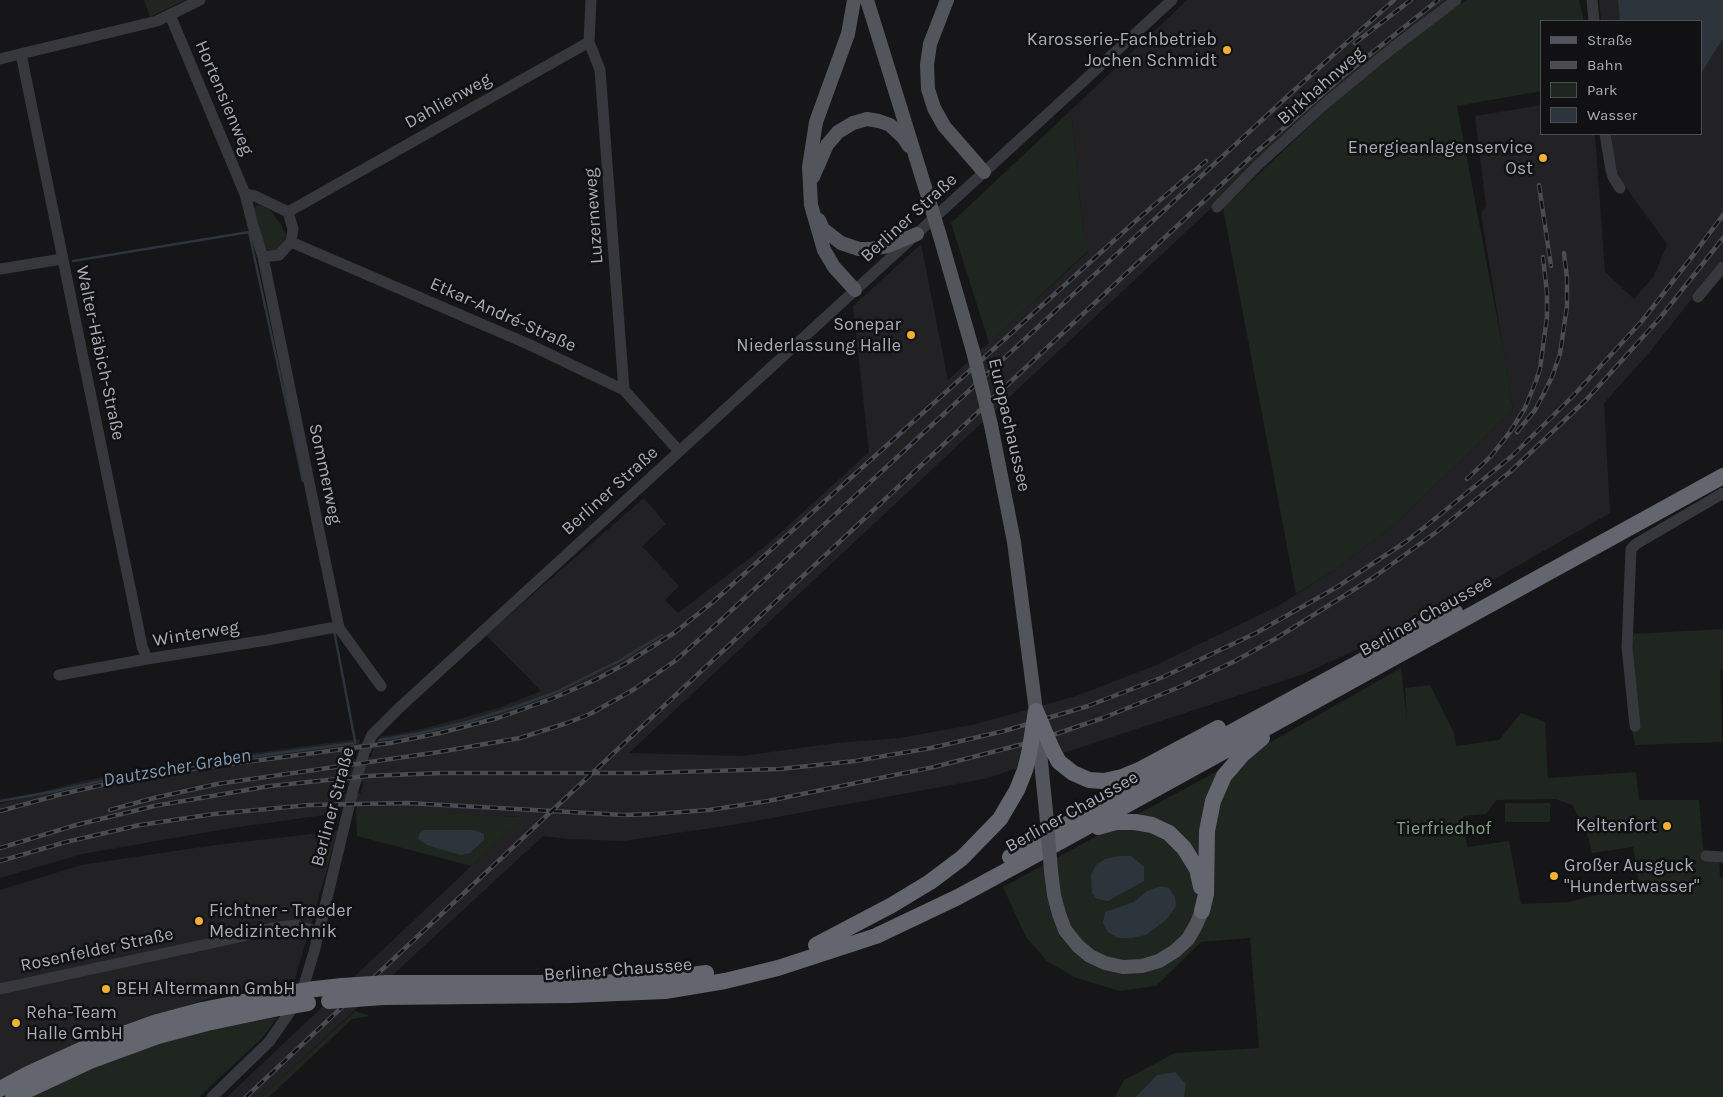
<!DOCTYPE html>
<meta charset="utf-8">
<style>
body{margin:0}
#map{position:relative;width:1723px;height:1097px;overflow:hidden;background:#161618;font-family:Karla,sans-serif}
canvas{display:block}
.legend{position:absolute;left:1540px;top:20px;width:162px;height:115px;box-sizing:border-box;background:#111113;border:1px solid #4d4f55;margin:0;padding:6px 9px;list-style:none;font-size:15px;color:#a8adb8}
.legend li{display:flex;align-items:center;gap:10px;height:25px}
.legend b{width:25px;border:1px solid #4d4f55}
</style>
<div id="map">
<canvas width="1723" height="1097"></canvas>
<ul class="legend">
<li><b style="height:6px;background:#53555c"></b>Straße</li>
<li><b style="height:6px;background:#4a4c52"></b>Bahn</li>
<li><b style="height:14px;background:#1e261f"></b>Park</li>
<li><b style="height:14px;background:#2c353c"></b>Wasser</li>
</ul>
</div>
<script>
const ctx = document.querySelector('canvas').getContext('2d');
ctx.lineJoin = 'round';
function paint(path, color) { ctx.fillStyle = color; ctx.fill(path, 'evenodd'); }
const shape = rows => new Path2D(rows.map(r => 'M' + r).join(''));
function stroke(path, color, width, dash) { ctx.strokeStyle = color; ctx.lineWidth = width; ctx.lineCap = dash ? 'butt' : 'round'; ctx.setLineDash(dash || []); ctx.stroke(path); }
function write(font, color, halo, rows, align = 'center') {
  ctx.font = font + ' Karla,sans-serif'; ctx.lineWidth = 5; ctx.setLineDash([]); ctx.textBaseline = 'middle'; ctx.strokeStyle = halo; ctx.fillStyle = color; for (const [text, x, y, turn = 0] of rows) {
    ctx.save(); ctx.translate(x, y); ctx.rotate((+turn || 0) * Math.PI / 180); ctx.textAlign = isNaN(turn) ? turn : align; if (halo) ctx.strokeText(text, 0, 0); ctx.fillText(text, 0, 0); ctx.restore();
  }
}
paint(shape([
 [1187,0,1446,0,1344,84,629,753,742,756,836,743,899,738,972,725,1076,696,1154,666,1278,606,1333,571,1395,524,1513,410,1481,213,1486,206,1475,116,1542,105,1542,134,1595,134,1605,272,1634,299,1654,276,1667,244,1622,182,1614,163,1610,134,1702,134,1702,21,1601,21,1599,0,1723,0,1723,259,1649,353,1604,403,1610,513,1437,612,1304,674,984,779,739,824,623,841,569,839,543,836,261,1097,227,1097,523,817,444,813,356,813,357,806,341,807,339,813,232,828,82,854,0,878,0,804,74,783,148,767,360,739,359,744,377,742,380,737,418,730,499,708,541,691,486,635,644,498,666,524,642,546,679,586,665,600,678,613,768,544,869,452,853,306,921,244,948,380,1088,252,1084,239,1072,121,1069,112],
 [374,748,371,757,352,760,356,750],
 [363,782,361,793,344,794,346,783],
 [338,831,295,979,218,995,144,1020,0,1082,0,890,81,865,215,845]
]), '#222225');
paint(shape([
 [144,0,185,0,150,17],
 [1467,0,1579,0,1584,21,1542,21,1542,91,1457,106,1504,354,1513,410,1395,524,1333,571,1296,594,1223,208,1342,95,1445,14],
 [1069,112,1072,121,1084,239,1088,251,989,343,951,223],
 [258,205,269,209,281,224,286,235,285,242,277,251,267,250,264,246,253,209],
 [1723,629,1723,670,1720,670,1722,742,1635,745,1631,725,1630,634],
 [1401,668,1407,721,1405,688,1430,685,1454,733,1456,746,1499,740,1521,713,1545,722,1548,778,1636,772,1639,800,1699,800,1703,848,1706,856,1719,857,1720,877,1723,877,1723,1097,1115,1097,1124,1080,1175,1053,1259,1048,1250,938,1201,942,1156,986,1119,991,1074,977,1047,961,1026,937,1003,887,1262,747],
 [1556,799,1572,805,1589,839,1592,853,1633,847,1639,884,1569,902,1521,904,1509,841,1467,847,1463,816,1486,814,1497,800],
 [1505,803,1550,803,1550,822,1505,822],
 [356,813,444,813,524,817,471,866,357,836],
 [355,1011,370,1016,352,1019,269,1097,261,1097],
 [278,1017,262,1038,199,1097,28,1097,50,1086,137,1050,195,1032]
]), '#1e261f');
paint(shape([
 [1618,0,1723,0,1723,38,1702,72,1702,21,1620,21],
 [425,830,474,830,484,834,484,840,470,853,461,855,427,845,418,839,420,833],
 [1120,856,1131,856,1144,867,1144,881,1108,901,1097,899,1092,893,1091,875,1096,865,1105,859],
 [1160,886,1169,888,1175,897,1176,906,1167,919,1146,935,1132,938,1118,938,1108,932,1103,923,1105,912,1134,902,1147,891],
 [1175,1072,1186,1084,1184,1097,1136,1097,1157,1075]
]), '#2c353c');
stroke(shape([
 [73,261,249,232,303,481],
 [334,630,355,741],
 [379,740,416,734,467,722,515,707,554,693,619,661,662,635],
 [0,801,56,791,136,773,204,760,218,761,355,743]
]), '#2c353c', 2.5);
stroke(shape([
 [1592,0,1594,21],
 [170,15,245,194,253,226,263,257,279,255,291,242,293,229,288,212,255,196,245,194],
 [589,42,600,70,624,390],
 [21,54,142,646,147,659],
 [0,59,157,21,200,0],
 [1605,134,1611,170,1613,177,1620,188],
 [1217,207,1259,164,1327,102,1394,47,1456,0],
 [288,212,589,42,591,0],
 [291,242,528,344,624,390,679,451],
 [263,257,339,628,381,686],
 [0,269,62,259],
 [1698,297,1723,267],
 [59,675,147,659,267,640,330,628,339,628],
 [1635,726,1627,647,1631,549,1636,544,1723,493],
 [1706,856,1723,857],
 [0,989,235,938,272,928,296,925,319,932],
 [212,1097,269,1042,296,1003,304,985,314,952,353,790,364,753,372,735,398,709,1172,0]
]), '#37383d', 11);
stroke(shape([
 [854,0,848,34,816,122,809,167,811,205,824,250,834,267,855,290],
 [867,0,929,200],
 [947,0,930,44,927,65,928,89,934,108,944,126,984,172],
 [813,177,827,145,838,132,853,123,867,119,879,121,890,125,903,137,909,146],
 [819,220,823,229,841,243,859,249,871,249,888,246,917,234],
 [939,233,973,351],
 [991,425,1014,542,1036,711],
 [1040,752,1047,822],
 [1051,871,1054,895,1059,914,1065,930,1078,946,1090,956,1105,963,1123,967,1142,966,1159,961,1175,951,1188,939,1196,925,1202,911]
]), '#53555c', 14);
stroke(shape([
 [1052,749,1059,762,1073,773,1089,780,1104,781,1122,777,1141,769,1218,728],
 [1098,827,1116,822,1135,822,1152,825,1169,833,1184,848,1197,869,1201,887],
 [1010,857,1144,780,1420,629,1455,612],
 [1202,911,1206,894,1207,831,1213,801,1224,776,1242,755,1262,738],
 [816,945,892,905,930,882,962,858,1000,819,1017,790,1025,770,1029,754],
 [387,983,600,983,663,979,706,973],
 [315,989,342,986],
 [383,997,572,995,665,991,725,981,778,968,876,936,958,897,1063,840,1723,476],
 [0,1089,28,1074,85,1048,154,1023,202,1010,283,994],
 [13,1097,90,1061,158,1036,207,1023,279,1008]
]), '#63666e', 16);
const rail = shape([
 [1355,43,1411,0],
 [1539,185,1551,266],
 [1517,432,1535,410,1543,395,1552,377,1560,354,1567,306,1567,278,1564,253],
 [1467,479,1491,456,1510,432,1525,408,1536,381,1540,369,1547,317,1547,293,1543,257],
 [110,810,154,798,217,784,439,752,520,738,567,723,590,714,633,690,675,661,721,620,1290,94,1394,0],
 [0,811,62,794,146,775,390,743,440,733,498,718,551,699,595,680,625,664,674,633,713,602,1139,218,1206,161],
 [0,848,76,825,154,806,270,786,367,776,441,773,641,773,780,769,855,761,931,748,1004,731,1088,706,1163,677,1256,633,1337,587,1407,541,1426,526,1512,456,1573,396,1642,321,1691,258,1723,215],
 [0,861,66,842,140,825,214,814,309,805,407,803,624,815,654,814,709,810,768,801,934,767,1035,741,1103,718,1182,686,1235,661,1275,639,1374,577,1435,533,1511,471,1587,399,1660,318,1723,238],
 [246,1097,1253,155,1343,76,1438,0]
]);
stroke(rail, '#4a4c52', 4.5);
stroke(rail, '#111113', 2.5, [8]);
stroke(shape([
 [929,200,939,233],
 [973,351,991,425],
 [1037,727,1040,752],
 [1047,822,1051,871]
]), '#53555c', 14);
stroke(shape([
 [1036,711,1052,749],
 [1029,754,1036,711],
 [342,986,387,983],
 [283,994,315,989],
 [329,1001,383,997],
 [279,1008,308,1003]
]), '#63666e', 16);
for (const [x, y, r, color] of [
 [1227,50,5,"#f2b134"],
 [1543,158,5,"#f2b134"],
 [911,335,5,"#f2b134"],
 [1667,826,5,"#f2b134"],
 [1554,876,5,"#f2b134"],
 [199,921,5,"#f2b134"],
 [106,989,5,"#f2b134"],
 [16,1023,5,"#f2b134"]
]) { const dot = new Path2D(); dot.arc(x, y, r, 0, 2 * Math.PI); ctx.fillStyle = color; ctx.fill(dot); stroke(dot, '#111113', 2); }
write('18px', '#a8adb8', '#111113', [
 ["Karosserie-Fachbetrieb",1217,40],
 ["Jochen Schmidt",1217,61],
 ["Energieanlagenservice",1533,148],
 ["Ost",1533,169],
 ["Sonepar",901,325],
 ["Niederlassung Halle",901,346],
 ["Keltenfort",1657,826],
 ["Großer Ausguck",1564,866,"left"],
 ["\"Hundertwasser\"",1564,887,"left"],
 ["Fichtner - Traeder",209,911,"left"],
 ["Medizintechnik",209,932,"left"],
 ["BEH Altermann GmbH",116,989,"left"],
 ["Reha-Team",26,1013,"left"],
 ["Halle GmbH",26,1034,"left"]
], 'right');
write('18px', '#a8adb8', '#111113', [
 ["Birkhahnweg",1321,86,-41],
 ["Hortensienweg",224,98,67],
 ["Dahlienweg",448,101,-29],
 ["Luzerneweg",594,216,-94],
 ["Berliner Straße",909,218,-42],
 ["Etkar-André-Straße",503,315,24],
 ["Walter-Häbich-Straße",100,353,78],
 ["Europachaussee",1009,425,77],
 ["Sommerweg",325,474,78],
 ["Berliner Straße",610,491,-42],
 ["Berliner Chaussee",1426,616,-29],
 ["Winterweg",196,634,-9],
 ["Berliner Straße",333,807,-75],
 ["Berliner Chaussee",1072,812,-29],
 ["Rosenfelder Straße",97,950,-12],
 ["Berliner Chaussee",618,970,-4]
]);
write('18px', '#7fa381', '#111113', [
 ["Tierfriedhof",1444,829]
]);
write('italic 19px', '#7f9bb3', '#111113', [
 ["Dautzscher Graben",177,768,-10]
]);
</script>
